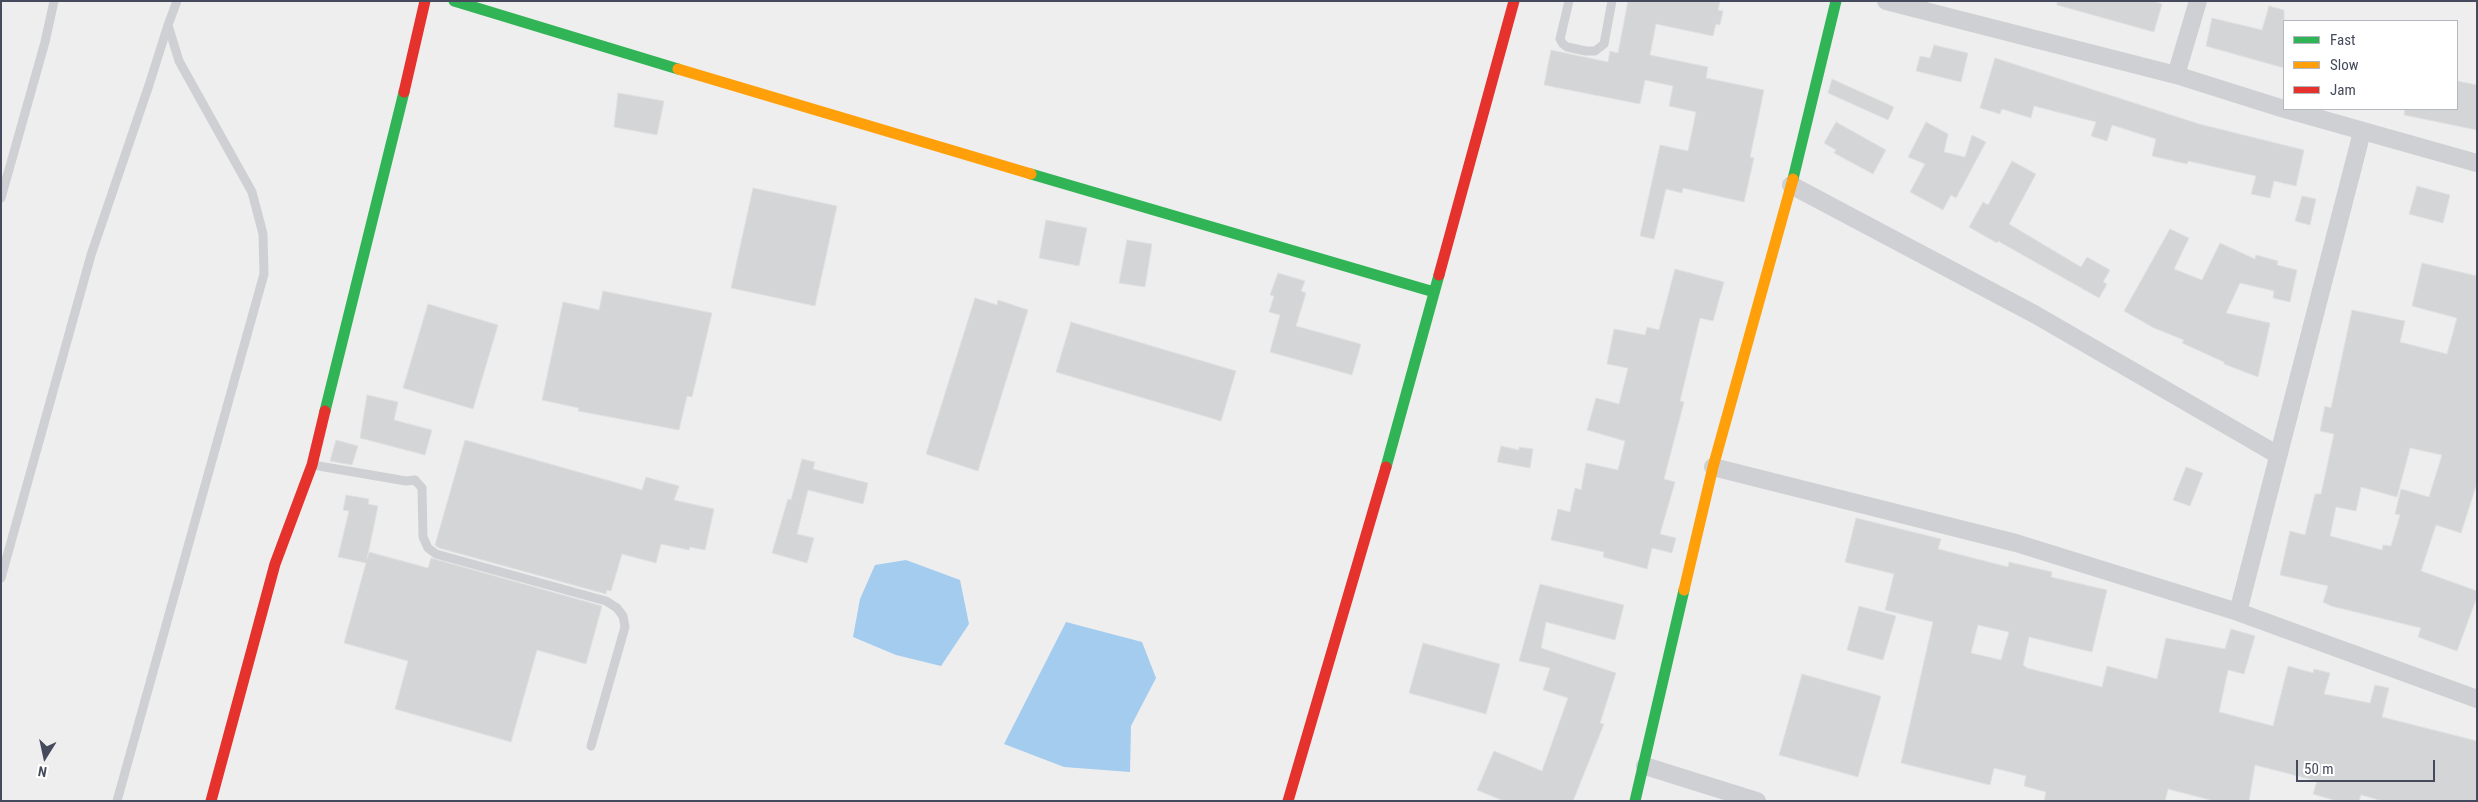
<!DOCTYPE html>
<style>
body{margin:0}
#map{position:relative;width:2478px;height:802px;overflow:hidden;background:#efeeee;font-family:"Roboto Condensed",sans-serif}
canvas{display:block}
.frame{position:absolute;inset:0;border:2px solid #454b5c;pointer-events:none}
.legend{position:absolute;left:2283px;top:20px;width:175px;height:90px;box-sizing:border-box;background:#fff;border:1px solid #b5b7be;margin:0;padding:6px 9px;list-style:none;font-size:15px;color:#454b5c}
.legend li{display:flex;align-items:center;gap:10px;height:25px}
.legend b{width:25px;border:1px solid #b5b7be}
.north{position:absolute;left:20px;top:732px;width:50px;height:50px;-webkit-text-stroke:4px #fff;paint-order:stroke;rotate:190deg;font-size:14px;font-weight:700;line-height:20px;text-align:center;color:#454b5c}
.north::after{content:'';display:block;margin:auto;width:18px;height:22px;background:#454b5c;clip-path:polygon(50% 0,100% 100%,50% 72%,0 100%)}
.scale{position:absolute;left:2296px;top:760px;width:139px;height:22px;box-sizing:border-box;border:2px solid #454b5c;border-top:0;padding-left:6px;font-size:15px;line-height:18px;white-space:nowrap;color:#454b5c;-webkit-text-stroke:4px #fff;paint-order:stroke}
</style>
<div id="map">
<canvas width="2478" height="802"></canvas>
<div class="frame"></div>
<ul class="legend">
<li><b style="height:6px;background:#30b455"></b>Fast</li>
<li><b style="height:6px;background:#ff9f0a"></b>Slow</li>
<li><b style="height:6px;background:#e5322d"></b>Jam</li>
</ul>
<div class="north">N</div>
<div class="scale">50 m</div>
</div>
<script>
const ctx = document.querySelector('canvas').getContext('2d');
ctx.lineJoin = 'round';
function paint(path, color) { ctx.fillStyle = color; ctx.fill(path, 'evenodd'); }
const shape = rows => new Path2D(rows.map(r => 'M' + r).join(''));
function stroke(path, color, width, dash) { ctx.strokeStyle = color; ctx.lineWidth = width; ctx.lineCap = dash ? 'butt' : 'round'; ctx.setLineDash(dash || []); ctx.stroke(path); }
paint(shape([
 [906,560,960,580,969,624,941,666,896,655,853,637,860,599,875,565],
 [1066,622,1142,642,1156,678,1131,726,1130,772,1064,767,1004,744]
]), '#a3ccef');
const building = shape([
 [1628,1,1720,1,1718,10,1723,11,1720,25,1716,24,1713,36,1656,24,1650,55,1708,67,1706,78,1764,90,1750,157,1754,158,1744,202,1683,188,1682,193,1666,189,1654,239,1640,236,1660,145,1688,151,1696,112,1669,106,1673,86,1645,80,1640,104,1544,85,1551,50,1608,62,1610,51,1618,53,1628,1],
 [2057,1,2153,1,2162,4,2154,32,2057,5,2057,1],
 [2269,6,2284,10,2284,68,2206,46,2212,18,2262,30,2269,6],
 [1934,45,1968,53,1961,82,1916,71,1920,56,1930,58,1934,45],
 [1995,58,2199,124,2304,150,2296,186,2274,181,2270,198,2251,194,2256,176,2188,161,2187,164,2152,156,2156,139,2112,125,2107,141,2091,136,2096,122,2034,106,2031,118,2002,109,2000,114,1980,108,1995,58],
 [1832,79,1894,107,1888,120,1828,93,1832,79],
 [2457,81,2477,85,2477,130,2404,115,2405,109,2457,109,2457,81],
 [618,93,664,101,657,135,614,127,618,93],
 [1836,122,1886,150,1873,174,1834,153,1836,150,1824,143,1836,122],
 [1926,122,1948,134,1944,152,1965,157,1972,135,1986,142,1956,198,1951,195,1943,210,1910,192,1925,164,1908,157,1926,122],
 [2012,161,2036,174,2009,224,2081,267,2087,257,2110,270,2103,282,2107,284,2099,298,1998,241,1997,243,1969,227,1983,202,1988,205,2012,161],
 [2417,186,2450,195,2443,223,2409,214,2417,186],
 [753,188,837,206,815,306,731,288,753,188],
 [2302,196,2316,199,2310,225,2295,221,2302,196],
 [1046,220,1087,228,1079,266,1039,258,1046,220],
 [2170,229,2189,238,2174,269,2202,280,2220,243,2255,259,2256,255,2278,261,2277,265,2297,270,2290,302,2273,298,2274,291,2240,283,2226,313,2270,323,2258,377,2224,364,2224,362,2182,343,2184,340,2154,328,2124,311,2170,229],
 [1127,240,1152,244,1145,287,1119,283,1127,240],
 [2422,263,2477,276,2477,483,2461,533,2436,525,2421,571,2477,591,2477,597,2457,651,2418,637,2421,628,2331,606,2323,602,2328,586,2280,575,2290,531,2305,535,2315,494,2321,494,2334,434,2320,431,2325,406,2331,408,2352,310,2405,321,2400,342,2447,354,2457,318,2412,306,2422,263],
 [2410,448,2442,455,2429,497,2401,489,2395,514,2400,515,2391,546,2383,545,2382,550,2330,536,2336,507,2356,511,2361,487,2397,497,2410,448],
 [1675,269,1724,282,1713,321,1700,318,1680,401,1684,402,1664,479,1675,482,1660,534,1676,538,1672,553,1652,548,1647,569,1603,557,1604,552,1551,540,1558,509,1570,512,1575,488,1581,490,1586,463,1618,470,1625,441,1587,430,1596,398,1619,404,1628,368,1607,364,1614,329,1645,335,1647,327,1659,330,1675,269],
 [1278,273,1305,281,1301,291,1306,293,1296,326,1361,344,1352,375,1270,352,1280,315,1269,312,1274,296,1270,295,1278,273],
 [603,291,712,313,692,397,687,396,679,430,578,411,579,408,542,400,563,302,599,310,603,291],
 [975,298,997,305,998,300,1028,310,978,471,926,454,975,298],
 [428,304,498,325,473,409,403,388,428,304],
 [1071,322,1236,371,1221,421,1056,372,1071,322],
 [367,395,398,402,394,420,432,430,425,455,360,438,367,395],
 [336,440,358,446,352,465,330,461,336,440],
 [465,440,642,490,646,477,679,486,674,500,714,509,705,550,690,547,689,550,661,544,656,563,622,554,611,591,607,590,606,594,439,548,435,545,465,440],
 [1501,446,1519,450,1519,447,1533,449,1530,468,1497,462,1501,446],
 [802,459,815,462,813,469,868,483,863,504,808,490,797,534,814,538,807,563,772,553,788,499,791,500,802,459],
 [2186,467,2203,473,2190,506,2173,500,2186,467],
 [346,495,369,499,368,504,378,506,367,559,369,552,428,568,431,558,602,606,586,664,537,650,511,742,395,709,408,661,344,643,366,563,338,557,349,511,343,510,346,495],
 [1856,518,1941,539,1938,549,2008,567,2009,562,2052,572,2051,577,2107,590,2092,652,2029,637,2023,665,2027,668,2102,687,2107,666,2157,679,2166,638,2225,649,2231,629,2255,636,2244,674,2228,670,2219,712,2273,726,2288,666,2313,673,2314,669,2330,673,2324,694,2370,703,2375,685,2389,688,2382,717,2477,741,2477,801,2383,801,2361,795,2359,801,2337,801,2313,794,2317,781,2255,765,2249,801,2214,801,2168,789,2165,801,2044,801,2046,792,2024,786,2026,776,1994,768,1990,785,1901,763,1933,622,1885,610,1894,574,1845,562,1856,518],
 [1978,625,2009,632,2001,660,1971,653,1978,625],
 [1540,584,1624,605,1615,640,1546,622,1541,648,1616,673,1600,723,1604,724,1573,801,1504,801,1477,790,1494,751,1542,771,1568,698,1543,690,1550,668,1519,661,1540,584],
 [1859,606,1896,616,1883,660,1847,650,1859,606],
 [1423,643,1500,664,1486,714,1409,693,1423,643],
 [1802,674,1881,696,1858,777,1779,755,1802,674]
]);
paint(building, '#d4d5d7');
stroke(building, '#e0e0e1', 1);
stroke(shape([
 [1569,1,1560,39,1563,44,1567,47,1586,51,1595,51,1604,44,1612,1],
 [1,198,45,42,54,1],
 [313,465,406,481,415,480,422,488,423,537,428,548,436,554,606,601,617,608,623,616,625,627,591,746],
 [1,578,91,255,149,85,168,25],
 [117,801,264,274,263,234,252,192,179,61,168,25,177,1]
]), '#cfd0d4', 9);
stroke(shape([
 [1886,1,2176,75,2284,109],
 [2176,75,2198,1],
 [2285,109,2477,163],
 [1791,185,2036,315,2278,455],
 [1713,467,2016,543,2238,612,2477,699],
 [2238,612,2362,132],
 [1645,766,1757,801]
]), '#cfd0d4', 18);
stroke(shape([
 [454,1,678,69],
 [1031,174,1434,292],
 [1793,179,1836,1],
 [325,411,404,92],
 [1386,467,1439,275],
 [1635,801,1684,590]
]), '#30b455', 11);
stroke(shape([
 [678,69,1031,174],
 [1684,590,1713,467,1793,179]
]), '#ff9f0a', 11);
stroke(shape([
 [404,92,425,1],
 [1439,275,1514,1],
 [211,801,275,564,312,465,325,411],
 [1288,801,1386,467]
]), '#e5322d', 11);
</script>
